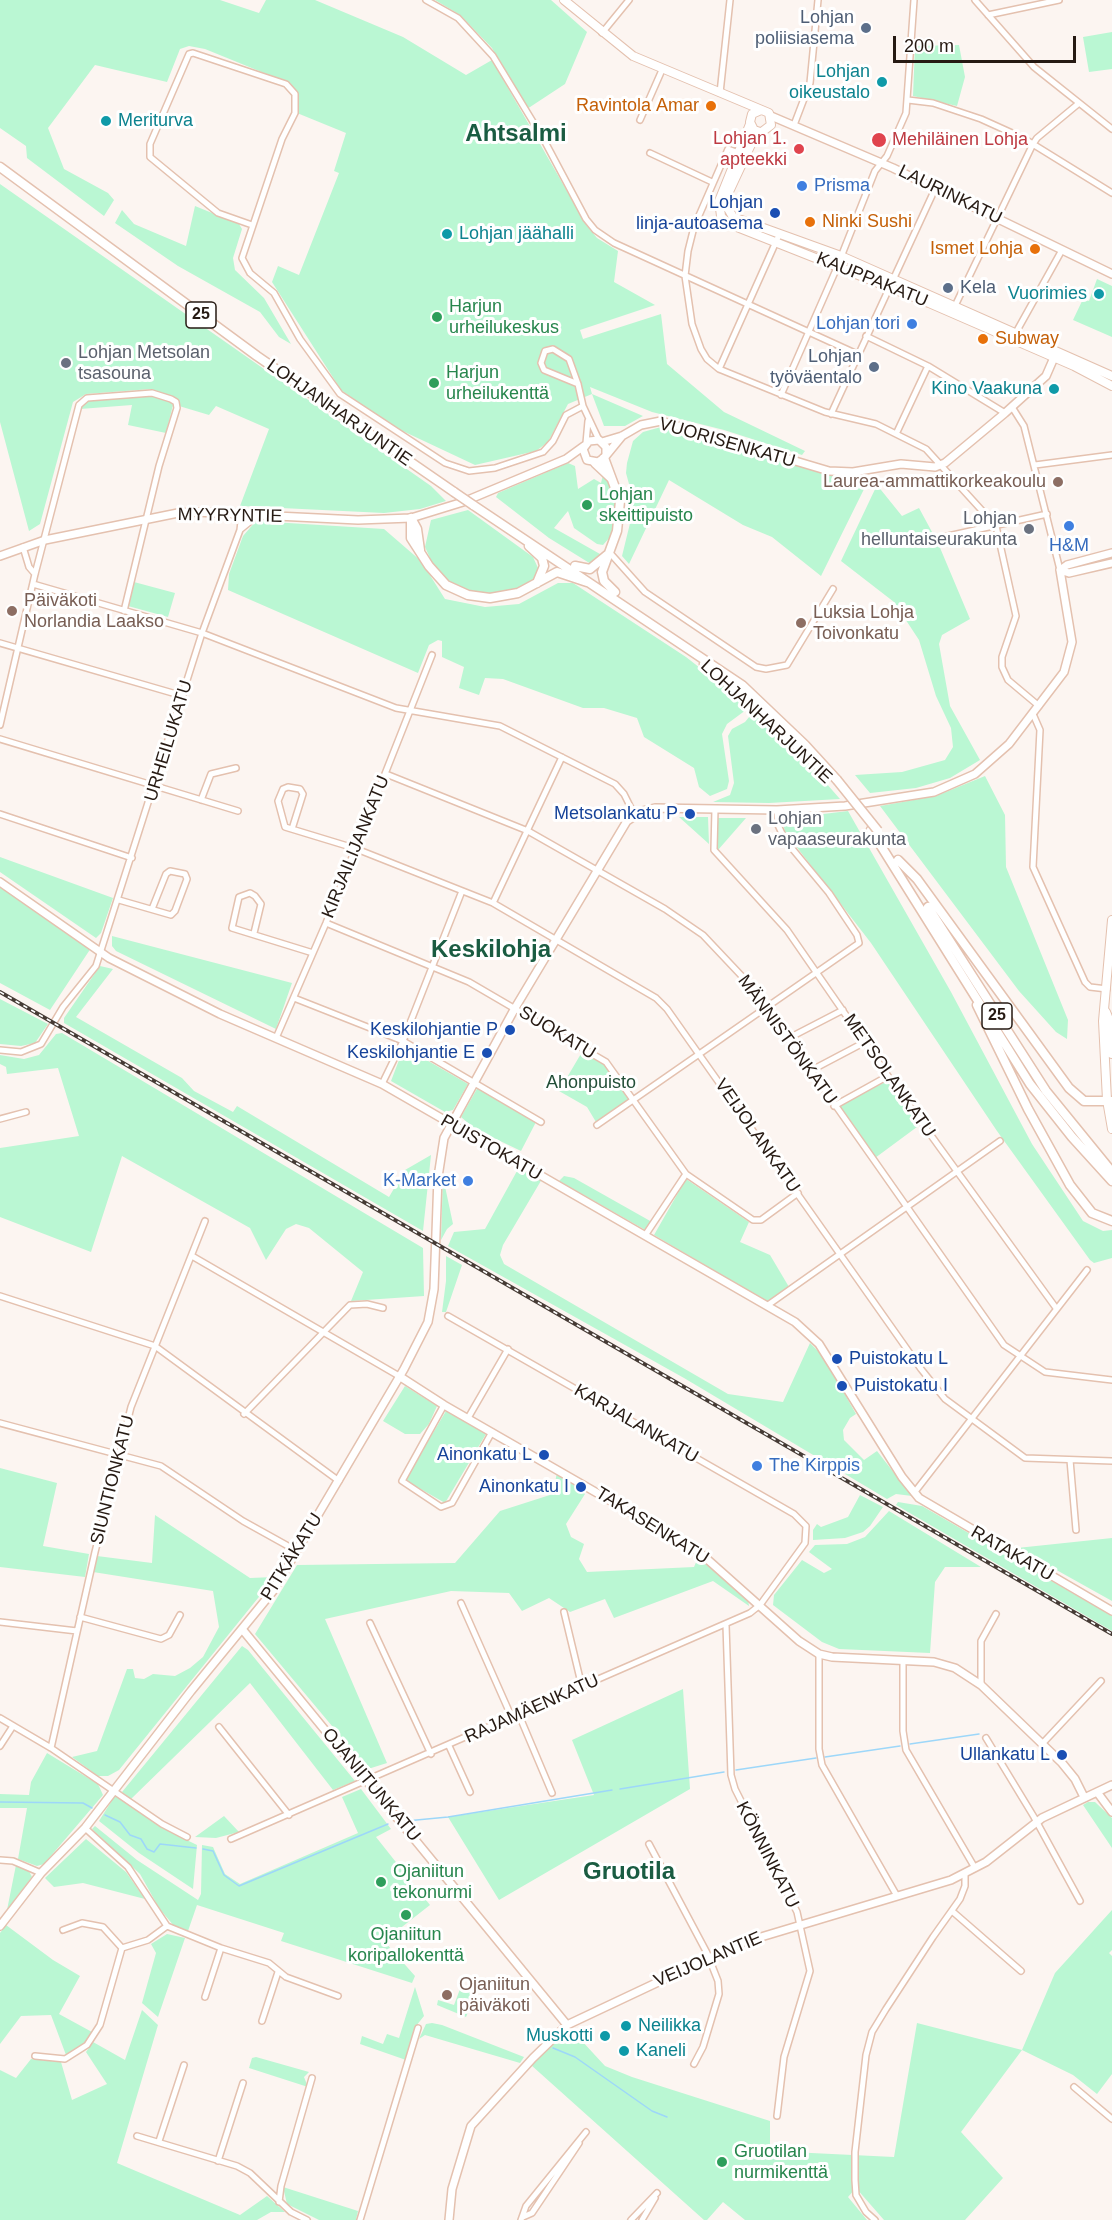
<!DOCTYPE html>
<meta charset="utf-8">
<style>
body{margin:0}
#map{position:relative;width:1112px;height:2220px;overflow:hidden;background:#fcf5f1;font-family:Helvetica,sans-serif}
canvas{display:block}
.scale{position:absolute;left:893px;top:36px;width:183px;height:27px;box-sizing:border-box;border:3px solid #261a13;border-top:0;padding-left:8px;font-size:18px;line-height:21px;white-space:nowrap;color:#261a13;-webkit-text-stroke:4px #fff;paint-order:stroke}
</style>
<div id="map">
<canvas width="1112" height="2220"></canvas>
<div class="scale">200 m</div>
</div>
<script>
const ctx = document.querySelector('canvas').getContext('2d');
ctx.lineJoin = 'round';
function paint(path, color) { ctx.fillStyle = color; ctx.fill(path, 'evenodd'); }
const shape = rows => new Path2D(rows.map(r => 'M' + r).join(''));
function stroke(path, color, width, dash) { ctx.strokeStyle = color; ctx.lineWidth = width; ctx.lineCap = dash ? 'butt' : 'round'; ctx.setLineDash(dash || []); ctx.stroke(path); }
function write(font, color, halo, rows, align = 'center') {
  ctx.font = font + ' Helvetica,sans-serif'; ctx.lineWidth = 6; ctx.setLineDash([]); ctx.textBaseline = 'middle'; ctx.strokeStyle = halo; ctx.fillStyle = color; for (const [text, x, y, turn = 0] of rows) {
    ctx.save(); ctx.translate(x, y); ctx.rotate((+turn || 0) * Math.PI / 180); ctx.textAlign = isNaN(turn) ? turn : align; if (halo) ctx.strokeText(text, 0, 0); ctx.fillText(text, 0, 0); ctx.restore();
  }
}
paint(shape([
 [0,0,220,0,259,13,266,0,315,0,403,37,466,75,492,60,587,226,597,238,618,251,614,282,655,305,580,330,583,339,661,314,667,364,724,412,805,451,802,455,724,430,652,412,590,387,592,394,643,416,625,426,604,426,592,394,568,404,548,442,536,451,475,465,392,426,341,390,272,282,278,266,299,275,339,173,334,171,346,133,297,113,299,100,291,84,205,49,189,46,180,49,167,82,95,65,48,128,64,169,108,193,114,200,104,216,27,158,26,146,0,128],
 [435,0,551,0,587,32,565,84,527,109,492,48,460,15],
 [1112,32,1112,69,1089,72,1083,37],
 [959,45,965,77,957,106,913,96,915,46],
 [0,184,431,486,446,501,420,509,384,513,240,506,269,429,216,406,209,415,179,406,179,402,174,397,151,389,86,394,73,402,40,524,29,531,0,422],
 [195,206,239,224,242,229,233,258,235,270,264,298,291,344,279,337,260,312,178,266,115,223,122,210,134,224,186,246],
 [1097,279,1112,286,1112,337,1073,320,1083,299,1089,301],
 [153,396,170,401,173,405,166,433,128,425,132,405,80,409,87,401],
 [661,427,839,477,855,476,869,479,821,576,772,537,743,525,669,480,629,564,622,556,633,511,632,495,626,473,627,463,633,441,643,432],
 [568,463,575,466,578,489,594,479,601,483,603,475,610,482,616,501,616,516,611,536,603,545,597,544,574,528,568,511,554,528,600,554,601,557,591,564,549,538,496,497,498,493],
 [877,485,902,516,919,508,938,543,970,619,942,635,939,644,950,706,980,760,950,778,916,788,870,793,855,775,902,772,945,760,953,747,951,728,936,696,919,640,894,602,841,561],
 [468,510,533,557,538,568,537,577,532,584,497,594,473,593,448,583,434,567,425,547,431,520],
 [256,521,384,529,421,561,445,599,485,607,519,604,558,583,573,583,686,657,750,707,727,724,722,734,729,781,727,789,710,796,699,787,694,768,644,737,637,718,604,708,583,708,503,679,485,678,479,695,459,688,464,667,442,657,442,641,438,640,429,645,418,673,228,590,229,574,243,536],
 [134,582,175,593,168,617,128,606],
 [754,711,804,758,840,799,769,803,713,802,730,795,734,783,728,736,732,729,745,722],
 [985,776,1005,815,1006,867,1068,1020,1067,1039,1056,1032,1019,991,880,806,936,796],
 [848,811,951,992,1032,1144,1083,1221,1103,1231,1112,1230,1112,1258,1094,1263,1090,1260,997,1131,871,943,785,832,782,819],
 [679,817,708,817,709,844],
 [718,818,746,818,718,850],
 [0,857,113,898,101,933,96,938,0,872],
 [0,887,91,948,50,1010,0,983],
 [112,936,292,983,276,1029,116,951,112,946],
 [100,966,113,969,76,1017,182,1078,194,1091,233,1112,237,1106,389,1197,405,1170,431,1155,423,1231,64,1023,64,1018],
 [0,999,48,1024,35,1043,21,1046,0,1044],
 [62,1033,423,1248,424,1296,351,1301,363,1272,309,1228,296,1224,286,1229,266,1260,250,1228,122,1156,91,1252,0,1217,0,1148,79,1136,58,1068,7,1074,6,1067,0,1064,0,1055,24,1059,39,1055,56,1034],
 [404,1047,468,1084,453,1110,445,1112,391,1081],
 [582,1052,606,1066,629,1100,596,1122,587,1107,559,1091],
 [889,1080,921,1124,875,1158,839,1106],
 [478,1087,536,1122,521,1151,475,1129,461,1117],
 [521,1169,542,1179,503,1245,500,1255,504,1264,728,1394,783,1402,810,1343,823,1356,856,1414,850,1418,843,1430,844,1440,864,1460,877,1451,912,1496,896,1494,887,1499,684,1378,448,1246,454,1232,485,1229,517,1171],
 [564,1176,574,1178,652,1222,647,1231,559,1181],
 [443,1177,453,1224,447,1229,441,1240],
 [686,1179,749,1222,740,1242,770,1255,789,1287,769,1303,654,1235],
 [446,1256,462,1265,446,1312,442,1312,446,1281],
 [405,1386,437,1406,429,1424,420,1434,405,1434,383,1421],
 [446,1411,486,1434,445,1503,405,1480],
 [0,1468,57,1483,43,1546,89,1554,85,1577,0,1567],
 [557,1472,585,1494,566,1524,571,1537,584,1544,579,1559,587,1572,694,1567,698,1558,748,1599,749,1606,713,1581,614,1618,605,1599,570,1612,549,1598,522,1611,509,1593,451,1591,325,1619,387,1763,368,1769,255,1634,297,1565,455,1563,500,1511,553,1494],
 [860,1495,883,1507,870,1526,863,1532,845,1538,813,1540,813,1530,817,1524,821,1527,848,1517],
 [898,1502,922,1506,1112,1616,1112,1631,896,1505],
 [889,1511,981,1567,945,1567,935,1582,930,1653,839,1649,822,1642,773,1605,774,1595,802,1560,824,1573,832,1569,809,1552,815,1545,847,1544,865,1537],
 [155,1515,250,1578,275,1577,119,1770,108,1776,98,1776,72,1757,97,1751,127,1669,133,1669,135,1678,144,1679,153,1674,175,1676,190,1668,203,1657,219,1627,213,1591,93,1572,97,1556,152,1563],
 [1112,1538,1112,1601,1017,1548],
 [242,1646,248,1650,355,1781,333,1790,250,1683,131,1799,122,1792],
 [683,1689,690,1789,499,1900,448,1817,594,1795,572,1740],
 [47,1753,98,1784,103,1795,44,1864,37,1866,18,1859,27,1808,0,1808,0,1794,29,1795,31,1782],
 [361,1789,391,1829,376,1837,430,1905,384,1941,415,1976,412,1983,281,1941,284,1933,197,1905,188,1931,174,1926,159,1908,140,1874,92,1829,95,1826,137,1860,198,1900,201,1894,202,1845,213,1847,225,1874,240,1884,358,1833,342,1797],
 [116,1794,162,1828,197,1845,193,1889,139,1853,99,1821],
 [1088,1802,1095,1802,1112,1818,1112,1848,1083,1805],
 [224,1816,239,1832,216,1838,195,1837],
 [86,1839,126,1872,145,1899,83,1883,54,1887,45,1878],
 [16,1865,28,1869,32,1877,7,1910],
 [1112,1910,1112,1950,1109,1953,1112,1956,1112,2074,1097,2094,1073,2075,1022,2050,961,2132,1003,2178,965,2220,884,2220,856,2188,848,2197,867,2220,745,2220,723,2202,707,2220,704,2220,531,2065,570,2028,605,2066,632,2077,770,2121,770,2151,894,2157,917,2023,1022,2050,1055,1973],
 [6,1925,53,1960,80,1976,59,2014,92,2032,87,2043,77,2050,66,2055,51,2015,21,2016,0,2044,0,1933],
 [167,1934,185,1938,158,2017,142,2003,156,1953,151,1944],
 [415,1987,424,2016,416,2026,406,2060,360,2044,362,2036,383,2044,387,2034,399,2038],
 [460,1989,476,1994,466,2017,437,2005,438,2000,454,2005],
 [142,2010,158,2025,117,2163,240,2215,267,2196,285,2212,271,2212,257,2220,0,2220,0,2070,16,2078,31,2059,61,2062,72,2100,107,2084,86,2052,93,2042,125,2060],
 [432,2023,442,2025,524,2057,520,2063,425,2035,419,2039,426,2024],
 [256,2057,309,2072,304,2077,308,2087,249,2068,252,2058],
 [283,2187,358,2211,356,2220,319,2220,287,2204]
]), '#baf7d3');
stroke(shape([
 [910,1744,979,1734],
 [825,1757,900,1746],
 [736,1770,816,1758],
 [620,1789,724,1772],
 [0,1802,83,1803,92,1808],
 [105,1815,120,1822,130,1835,141,1839,147,1849,154,1852,160,1844,196,1848],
 [406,1821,448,1817,612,1790],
 [203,1849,213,1851,224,1875,239,1886,388,1824],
 [553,2048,575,2057,652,2111,667,2117]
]), '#9dd7f9', 1.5);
const minor = shape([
 [426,0,458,18,493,56,544,140,586,219,595,230,614,243,857,354],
 [975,0,1034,67,1112,129],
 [988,15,1059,0],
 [602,33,629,0],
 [720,93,730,0],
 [908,100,933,103,981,119,1023,138,1112,193],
 [640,120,662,70],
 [794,125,810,83,818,0],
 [650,153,712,182],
 [739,153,728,149,694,227,688,251,685,276,692,324,701,349,707,359,719,369,825,412,876,424,926,449,996,526,1016,616,1002,657,1002,667,1008,680,1039,706],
 [252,225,218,213,150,157,150,144,189,54,193,53,286,84,295,94,295,113,282,139,242,258,250,273,274,293,300,339,340,394,445,463,469,471,495,468,543,452,553,441,566,415,583,406],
 [953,310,1033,144,1037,138,1078,104],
 [866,336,928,366,1005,413],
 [1014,336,1062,250],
 [719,369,779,235],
 [578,384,544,370,541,363,545,351,553,349,569,359,578,384,583,406,599,440],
 [781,395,835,272,875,171,887,156,906,113,914,0],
 [1012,407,1024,426,1060,570],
 [831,414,935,189],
 [897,432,928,366],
 [586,443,588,421],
 [1035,465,1112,455],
 [241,529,257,516],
 [939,538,1047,514],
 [23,547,29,567,35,574],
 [610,553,645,592,756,667,766,669,787,665,833,589],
 [33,584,202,633,396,708,500,726,615,784,624,794,635,816],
 [0,643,183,696],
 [1033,714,1040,730,1033,867,1085,982,1090,987,1107,989],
 [0,725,35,574,79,405,87,398,152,393,171,399,176,402,177,408,159,466,124,611],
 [0,739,238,811],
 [386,774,528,831,665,909,703,935,753,988,1004,1345,1045,1372,1112,1380],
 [201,800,211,774,236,768],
 [715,809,714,850,787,930,888,1076,1056,1308],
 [0,814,132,858],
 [292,829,303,794,300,789,288,787,283,789,278,801,285,827,354,848,493,903,656,998,667,1009,921,1369,945,1399,1025,1458,1112,1461],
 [119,900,171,915,175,911,187,879,185,874,170,871,166,874,152,909],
 [493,903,562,757],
 [326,923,469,982,606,1062,686,1174,753,1220,761,1220,798,1193],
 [254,933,261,904,255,896,250,893,239,897,232,928,313,953],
 [294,998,403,1041,541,1122],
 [276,1038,326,923,432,655],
 [787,1039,843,1010],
 [0,1050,21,1052,41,1044,63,1007,96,966,202,633,240,530,242,513],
 [810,1071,865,1042],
 [382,1084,403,1041,462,891],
 [834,1106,888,1076],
 [0,1119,26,1112],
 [597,1125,859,943,857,935,829,893,785,840,778,825,777,810],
 [646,1234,686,1174],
 [192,1256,399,1376],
 [0,1296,155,1346,339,1481],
 [768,1305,1000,1141],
 [444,1405,402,1481,441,1507,452,1503,492,1432],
 [244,1414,350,1305,367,1304,383,1308],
 [468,1418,508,1349],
 [0,1423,161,1466,243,1521,297,1551],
 [1070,1460,1076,1530],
 [914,1493,1087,1270],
 [461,1603,512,1718],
 [564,1612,582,1687],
 [80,1617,161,1639,169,1635,180,1615],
 [0,1622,77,1631],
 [370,1623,431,1754],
 [726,1625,731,1775,735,1789,797,1912,810,1971,784,2057,777,2116],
 [819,1654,819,1749,822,1765,897,1896],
 [903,1660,903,1731,906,1750,975,1868],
 [981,1685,981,1641,996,1614],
 [519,1715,552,1793],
 [0,1718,51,1748,162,1824,187,1837],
 [219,1727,289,1815],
 [986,1738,1034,1817,1080,1901],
 [1042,1744,1101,1681],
 [0,1746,13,1726],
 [449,1746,470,1792],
 [51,1748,95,1552,131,1407,205,1221],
 [85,1828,128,1867,167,1926,221,1948,269,1963,286,1977,338,1996],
 [231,1839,750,1613,760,1605,805,1543,806,1526,794,1514,448,1316],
 [649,1844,707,1953,718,1981,719,1994,703,2047,694,2064],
 [0,1860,13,1861,41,1873],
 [952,1911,1021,1971],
 [63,1930,82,1923,103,1927,122,1948],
 [205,1997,221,1948],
 [262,2021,278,1972],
 [35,2056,65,2059,87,2045,100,2025,122,1948,148,1940,167,1926],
 [1074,2087,1112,2119],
 [137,2136,237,2166,250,2173,291,2212,307,2220],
 [159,2141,184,2065],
 [218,2161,243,2083],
 [279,2202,281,2186,312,2078],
 [523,2217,532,2213,579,2143],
 [360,2220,418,2028],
 [521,2220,526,2206,586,2132],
 [631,2220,657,2193],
 [642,2220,655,2198],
 [875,2220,866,2212,856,2195,855,2180,855,2152,866,2055,872,2032,886,2009,933,1937,960,1899,965,1886,965,1873]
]);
const tertiary = shape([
 [771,116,893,168,1112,274],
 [602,442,622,436,641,425,661,421,829,471,853,472,901,464,935,467,945,463,1005,413,1046,376,1056,353],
 [606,454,606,447,599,440,589,441,583,449,587,460,598,462,604,458,622,436],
 [0,556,45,540,178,513,195,512,358,520,411,518,463,502,566,459,584,446],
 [1060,570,1067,565,1112,553],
 [1060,570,1069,573,1112,563],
 [0,882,109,958,220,1014,382,1084,795,1322,819,1344,902,1477,919,1498,1112,1611],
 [399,1376,444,1405,698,1551,799,1641,819,1654,832,1657,934,1662,955,1668,981,1685,1062,1763,1075,1779,1084,1797],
 [242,1629,567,2025],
 [1097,1792,1112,1812],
 [0,1926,41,1873,85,1828,191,1691,273,1591,404,1369,428,1322,434,1289,438,1177,444,1138,515,1008,627,821,642,811,655,808,777,810,845,806,934,792,975,774,1009,744,1064,672,1072,642,1060,570],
 [449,2220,452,2189,471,2126,533,2058,567,2025,741,1943,951,1880,986,1862,1042,1818,1112,1785]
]);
const secondary = shape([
 [564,0,633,56,769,113,771,125,754,138,727,196,726,205,733,217,841,256,1112,376],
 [750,124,719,201,721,216,727,223,929,303,1074,366,1112,386],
 [760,132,754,130,750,122,752,114,761,110],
 [1112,920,1103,1021,1107,1100,1112,1129],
 [1106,1012,1110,1022,1112,1054]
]);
const trunk = shape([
 [0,167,257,356,454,492],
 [604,458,620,501,617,531,602,572,604,581,615,592],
 [595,463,611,478],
 [473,505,742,685,805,745,837,780],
 [411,518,411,538,429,566,446,585,468,595,490,598,518,593,557,572,587,582],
 [411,518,417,529,420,550],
 [529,546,542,558,544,566,537,583],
 [575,566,590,569,607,555],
 [704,664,748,700,817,765],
 [871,830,1030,1084,1072,1137,1112,1181],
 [898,860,917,879,1069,1088,1084,1101,1112,1101],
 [928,907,1046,1091,1112,1172],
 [977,1005,1028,1109,1070,1185,1092,1213,1112,1221]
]);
stroke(minor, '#e4c1af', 8);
stroke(tertiary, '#e4c1af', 10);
stroke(secondary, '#e4c1af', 10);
stroke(trunk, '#e4c1af', 11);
stroke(minor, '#fff', 5);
stroke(tertiary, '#fff', 7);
stroke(secondary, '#fff', 8);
stroke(trunk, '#fff', 8);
const rail = shape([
 [0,992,1112,1634]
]);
stroke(rail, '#463b35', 4);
stroke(rail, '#fff', 1.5, [4.5]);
const trunkBridge = shape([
 [454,492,473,505],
 [837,780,878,831]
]);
stroke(trunkBridge, '#e4c1af', 11, []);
stroke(trunkBridge, '#fff', 8);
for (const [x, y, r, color] of [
 [866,28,6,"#5c6f8a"],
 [882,82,6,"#0f9aa8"],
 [711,106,6,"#e8710a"],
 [106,121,6,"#0f9aa8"],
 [879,140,8,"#e0444e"],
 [799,149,6,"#e0444e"],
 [802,186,6,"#3f7fe0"],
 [775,213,6,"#1a4fb4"],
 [810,222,6,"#e8710a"],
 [447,234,6,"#0f9aa8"],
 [1035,249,6,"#e8710a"],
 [948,288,6,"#5c6f8a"],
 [1099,294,6,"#0f9aa8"],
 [437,317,6,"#2e9e5b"],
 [912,324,6,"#3f7fe0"],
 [983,339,6,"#e8710a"],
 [66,363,6,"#6b7280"],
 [874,367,6,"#5c6f8a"],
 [434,383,6,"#2e9e5b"],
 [1054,389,6,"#0f9aa8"],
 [1058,482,6,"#8d6e63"],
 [587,505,6,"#2e9e5b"],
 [1069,526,6,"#3f7fe0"],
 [1029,529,6,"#6b7280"],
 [12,611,6,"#8d6e63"],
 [801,623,6,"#8d6e63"],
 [690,814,6,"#1a4fb4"],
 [756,829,6,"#6b7280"],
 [510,1030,6,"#1a4fb4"],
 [487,1053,6,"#1a4fb4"],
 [468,1181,6,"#3f7fe0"],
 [837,1359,6,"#1a4fb4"],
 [842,1386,6,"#1a4fb4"],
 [544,1455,6,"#1a4fb4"],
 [757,1466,6,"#3f7fe0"],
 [581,1487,6,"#1a4fb4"],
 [1062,1755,6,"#1a4fb4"],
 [381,1882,6,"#2e9e5b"],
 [406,1915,6,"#2e9e5b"],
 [447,1995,6,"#8d6e63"],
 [626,2026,6,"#0f9aa8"],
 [605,2036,6,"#0f9aa8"],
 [624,2051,6,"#0f9aa8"],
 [722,2162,6,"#2e9e5b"]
]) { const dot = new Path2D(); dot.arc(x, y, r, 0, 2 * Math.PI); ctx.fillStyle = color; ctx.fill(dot); stroke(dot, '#fff', 2); }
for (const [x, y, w] of [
 [201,315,30],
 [997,1016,30]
]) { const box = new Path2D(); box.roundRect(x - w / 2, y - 13, w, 26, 4.5); ctx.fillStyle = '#fff'; ctx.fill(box); stroke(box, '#261a13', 1.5); }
write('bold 16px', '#261a13', null, [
 ["25",201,315],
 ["25",997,1016]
]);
write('18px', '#4e5e75', '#fff', [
 ["Lohjan",854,18],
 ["poliisiasema",854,39],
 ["Kela",960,288,"left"],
 ["Lohjan",862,357],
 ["työväentalo",862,378]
], 'right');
write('18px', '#0d838f', '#fff', [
 ["Lohjan",870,72],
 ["oikeustalo",870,93],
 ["Meriturva",118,121,"left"],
 ["Lohjan jäähalli",459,234,"left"],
 ["Vuorimies",1087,294],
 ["Kino Vaakuna",1042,389],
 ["Neilikka",638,2026,"left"],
 ["Muskotti",593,2036],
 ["Kaneli",636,2051,"left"]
], 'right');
write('18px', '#c56008', '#fff', [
 ["Ravintola Amar",699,106],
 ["Ninki Sushi",822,222,"left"],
 ["Ismet Lohja",1023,249],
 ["Subway",995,339,"left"]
], 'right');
write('18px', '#be3a42', '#fff', [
 ["Lohjan 1.",787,139],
 ["apteekki",787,160],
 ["Mehiläinen Lohja",892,140,"left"]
], 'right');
write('18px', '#366cbe', '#fff', [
 ["Prisma",814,186],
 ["Lohjan tori",900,324,"right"],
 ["H&M",1069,546,"center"],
 ["K-Market",456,1181,"right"],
 ["The Kirppis",769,1466]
], 'left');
write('18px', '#261a13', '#fff', [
 ["LAURINKATU",950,195,26],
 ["KAUPPAKATU",872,280,22],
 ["LOHJANHARJUNTIE",339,413,35],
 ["VUORISENKATU",727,443,16],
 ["MYYRYNTIE",230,516,1],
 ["LOHJANHARJUNTIE",766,722,43],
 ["URHEILUKATU",169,741,-73],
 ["KIRJAILIJANKATU",356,847,-68],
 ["SUOKATU",557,1033,31],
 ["MÄNNISTÖNKATU",787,1040,54],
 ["METSOLANKATU",889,1076,55],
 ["VEIJOLANKATU",757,1136,55],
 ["PUISTOKATU",491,1148,30],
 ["KARJALANKATU",636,1424,30],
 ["SIUNTIONKATU",113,1480,-76],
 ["TAKASENKATU",652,1526,32],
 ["RATAKATU",1012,1554,30],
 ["PITKÄKATU",292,1557,-58],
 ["RAJAMÄENKATU",532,1709,-24],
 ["OJANIITUNKATU",371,1785,50],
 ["KÖNNINKATU",767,1855,63],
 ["VEIJOLANTIE",708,1960,-23]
]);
write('18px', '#164399', '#fff', [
 ["Lohjan",763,203],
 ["linja-autoasema",763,224],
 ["Metsolankatu P",678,814],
 ["Keskilohjantie P",498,1030],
 ["Keskilohjantie E",475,1053],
 ["Puistokatu L",849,1359,"left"],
 ["Puistokatu I",854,1386,"left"],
 ["Ainonkatu L",532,1455],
 ["Ainonkatu I",569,1487],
 ["Ullankatu L",1050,1755]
], 'right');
write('18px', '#27864d', '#fff', [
 ["Harjun",449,307],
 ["urheilukeskus",449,328],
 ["Harjun",446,373],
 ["urheilukenttä",446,394],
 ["Lohjan",599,495],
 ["skeittipuisto",599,516],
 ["Ojaniitun",393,1872],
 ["tekonurmi",393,1893],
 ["Ojaniitun",406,1935,"center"],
 ["koripallokenttä",406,1956,"center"],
 ["Gruotilan",734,2152],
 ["nurmikenttä",734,2173]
], 'left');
write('18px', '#5b616d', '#fff', [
 ["Lohjan Metsolan",78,353],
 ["tsasouna",78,374],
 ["Lohjan",1017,519,"right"],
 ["helluntaiseurakunta",1017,540,"right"],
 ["Lohjan",768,819],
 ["vapaaseurakunta",768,840]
], 'left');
write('18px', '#785e54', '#fff', [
 ["Laurea-ammattikorkeakoulu",1046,482,"right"],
 ["Päiväkoti",24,601],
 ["Norlandia Laakso",24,622],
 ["Luksia Lohja",813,613],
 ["Toivonkatu",813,634],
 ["Ojaniitun",459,1985],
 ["päiväkoti",459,2006]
], 'left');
write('18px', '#224e37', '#fff', [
 ["Ahonpuisto",591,1083]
]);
write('bold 24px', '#1a5c42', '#fff', [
 ["Ahtsalmi",516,134],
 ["Keskilohja",491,950],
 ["Gruotila",629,1872]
]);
</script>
